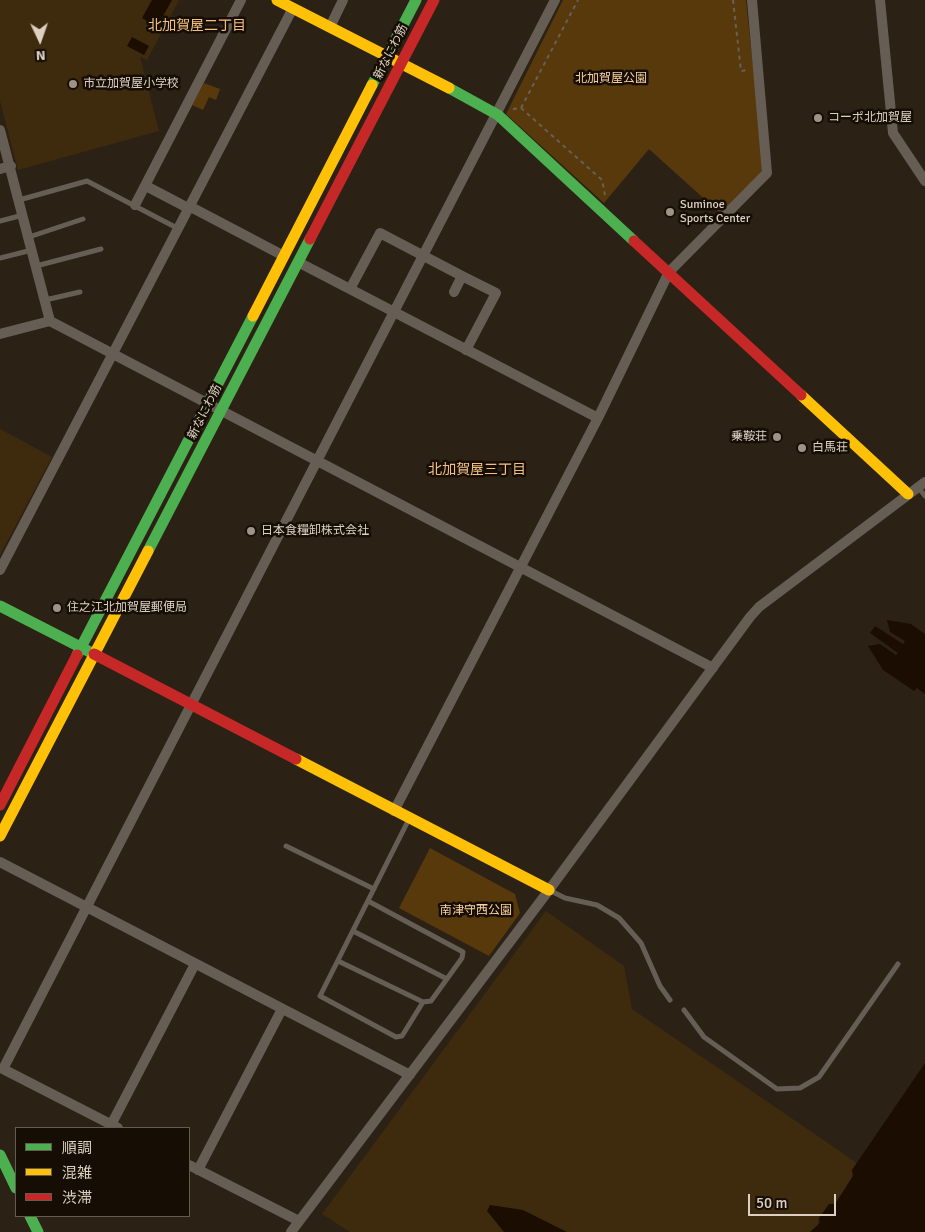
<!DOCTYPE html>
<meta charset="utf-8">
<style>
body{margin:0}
#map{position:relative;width:925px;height:1232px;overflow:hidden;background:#2b2215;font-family:Signika,"Noto Sans JP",sans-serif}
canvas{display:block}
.legend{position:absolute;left:15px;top:1127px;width:175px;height:90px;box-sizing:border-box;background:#160e05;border:1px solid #655c51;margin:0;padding:6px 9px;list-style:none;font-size:15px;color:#dcd0c2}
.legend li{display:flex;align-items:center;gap:10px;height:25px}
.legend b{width:25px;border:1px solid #655c51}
.north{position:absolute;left:15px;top:15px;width:50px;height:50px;-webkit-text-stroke:4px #160e05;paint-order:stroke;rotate:177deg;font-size:14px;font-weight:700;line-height:20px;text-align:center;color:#dcd0c2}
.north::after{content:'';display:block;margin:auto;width:18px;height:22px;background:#dcd0c2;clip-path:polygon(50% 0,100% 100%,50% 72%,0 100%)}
.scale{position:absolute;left:748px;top:1194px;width:88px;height:22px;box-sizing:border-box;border:2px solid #dcd0c2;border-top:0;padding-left:6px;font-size:15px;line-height:18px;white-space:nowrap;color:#dcd0c2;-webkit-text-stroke:4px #160e05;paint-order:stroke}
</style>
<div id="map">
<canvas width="925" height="1232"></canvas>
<ul class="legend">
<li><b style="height:6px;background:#4caf50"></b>順調</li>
<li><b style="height:6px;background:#ffc107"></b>混雑</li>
<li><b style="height:6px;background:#c62828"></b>渋滞</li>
</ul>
<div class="north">N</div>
<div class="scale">50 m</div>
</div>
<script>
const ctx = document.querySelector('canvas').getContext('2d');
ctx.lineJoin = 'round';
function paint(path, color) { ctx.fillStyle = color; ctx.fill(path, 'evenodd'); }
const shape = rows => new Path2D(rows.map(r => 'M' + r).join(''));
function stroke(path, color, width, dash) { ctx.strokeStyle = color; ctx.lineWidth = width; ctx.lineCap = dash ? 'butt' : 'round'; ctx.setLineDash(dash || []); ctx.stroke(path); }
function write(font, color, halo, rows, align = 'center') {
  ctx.font = font + ' Signika,"Noto Sans JP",sans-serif'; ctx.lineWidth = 5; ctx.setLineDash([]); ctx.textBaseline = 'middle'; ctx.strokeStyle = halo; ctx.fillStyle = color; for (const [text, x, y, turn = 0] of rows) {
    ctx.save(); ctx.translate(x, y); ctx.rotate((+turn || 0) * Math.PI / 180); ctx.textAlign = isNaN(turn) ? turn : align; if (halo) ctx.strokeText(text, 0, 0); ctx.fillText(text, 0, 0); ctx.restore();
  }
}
paint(shape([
 [0,0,179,0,147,60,140,57,159,131,18,170,0,101],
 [0,429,52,457,0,555],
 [546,911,624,966,632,1009,857,1163,852,1170,853,1176,835,1204,832,1203,819,1218,817,1227,810,1232,350,1232,322,1214]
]), '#3e2a0d');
paint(shape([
 [563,0,746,0,764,172,721,214,649,149,604,203,506,114],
 [204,83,220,89,216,100,209,97,203,110,192,105],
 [430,848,515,894,520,913,489,956,399,908]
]), '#58390c');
paint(shape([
 [152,0,172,0,157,27,142,18],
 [132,37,149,46,144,55,127,46],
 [887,620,911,624,925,634,925,694,917,688,914,691,883,670,868,646,880,644,896,655,898,653,870,633,875,626,903,644,905,641,890,632],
 [925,1063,925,1232,810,1232,820,1223,819,1218,829,1204,835,1204,853,1176,852,1170],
 [490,1205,523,1210,567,1232,504,1232,487,1211]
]), '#1c0d02');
stroke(shape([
 [733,0,741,71,747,70],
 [521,108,578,0],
 [513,109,521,108,602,180,605,195]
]), '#666057', 2, [4, 4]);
stroke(shape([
 [19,200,87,181,177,228],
 [0,221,23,215],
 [29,237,83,219],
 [0,258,32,250],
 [36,266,101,249],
 [45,300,80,292],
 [918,487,925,496],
 [286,846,374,889],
 [549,890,565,898,597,905,619,918,641,943,660,986,670,1000],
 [368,901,463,952,462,958,431,1001,423,1002,402,1036,396,1037,320,996,409,819],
 [353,931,447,979],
 [338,961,423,1002],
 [684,1010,704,1037,777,1089,800,1088,819,1077,898,964]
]), '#665e55', 5);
stroke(shape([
 [880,0,893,133,925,181],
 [330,27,343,0],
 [0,130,50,321],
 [0,169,11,166],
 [146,186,188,208],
 [135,205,241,0],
 [189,206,284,256],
 [298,262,598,418],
 [350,289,380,233,462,276,496,293,466,350],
 [454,292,462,276],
 [0,334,50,321,713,668],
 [0,570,293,8],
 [394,811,598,418,669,272,767,173,752,0],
 [0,862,410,1075],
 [111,1125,195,964],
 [118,1128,3,1069,555,0],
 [189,1165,299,1221],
 [198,1170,282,1009],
 [291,1232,549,890,750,617,759,607,925,482]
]), '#665e55', 10);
stroke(shape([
 [372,85,416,0],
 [449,88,498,115,634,241],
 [148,551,310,239],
 [0,606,90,652],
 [77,655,253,316],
 [0,1155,16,1188],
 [30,1216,38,1232]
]), '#4caf50', 11);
stroke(shape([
 [277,0,449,88],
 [253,316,372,85],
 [801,395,908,494],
 [296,759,549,890],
 [0,836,148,551]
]), '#ffc107', 11);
stroke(shape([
 [310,239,434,0],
 [634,241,801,395],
 [94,654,296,759],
 [0,805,77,655]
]), '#c62828', 11);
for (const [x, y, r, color] of [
 [73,84,5,"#9e9385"],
 [818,118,5,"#9e9385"],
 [670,212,5,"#9e9385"],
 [777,437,5,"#9e9385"],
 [802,448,5,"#9e9385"],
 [251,531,5,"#9e9385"],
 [57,608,5,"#9e9385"]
]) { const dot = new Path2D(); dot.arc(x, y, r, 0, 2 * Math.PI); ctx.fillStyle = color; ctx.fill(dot); stroke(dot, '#160e05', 2); }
write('12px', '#dcd0c2', '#160e05', [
 ["新なにわ筋",391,52,-63],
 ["新なにわ筋",205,412,-63]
]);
write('12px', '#fbd19f', '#160e05', [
 ["北加賀屋公園",611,79],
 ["南津守西公園",476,911]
]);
write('12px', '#dcd0c2', '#160e05', [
 ["市立加賀屋小学校",83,84],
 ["コーポ北加賀屋",828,118],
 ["Suminoe",680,205],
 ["Sports Center",680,219],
 ["乗鞍荘",767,437,"right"],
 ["白馬荘",812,448],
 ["日本食糧卸株式会社",261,531],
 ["住之江北加賀屋郵便局",67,608]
], 'left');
write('14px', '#f4bf81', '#160e05', [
 ["北加賀屋二丁目",197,26],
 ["北加賀屋三丁目",477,470]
]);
</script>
